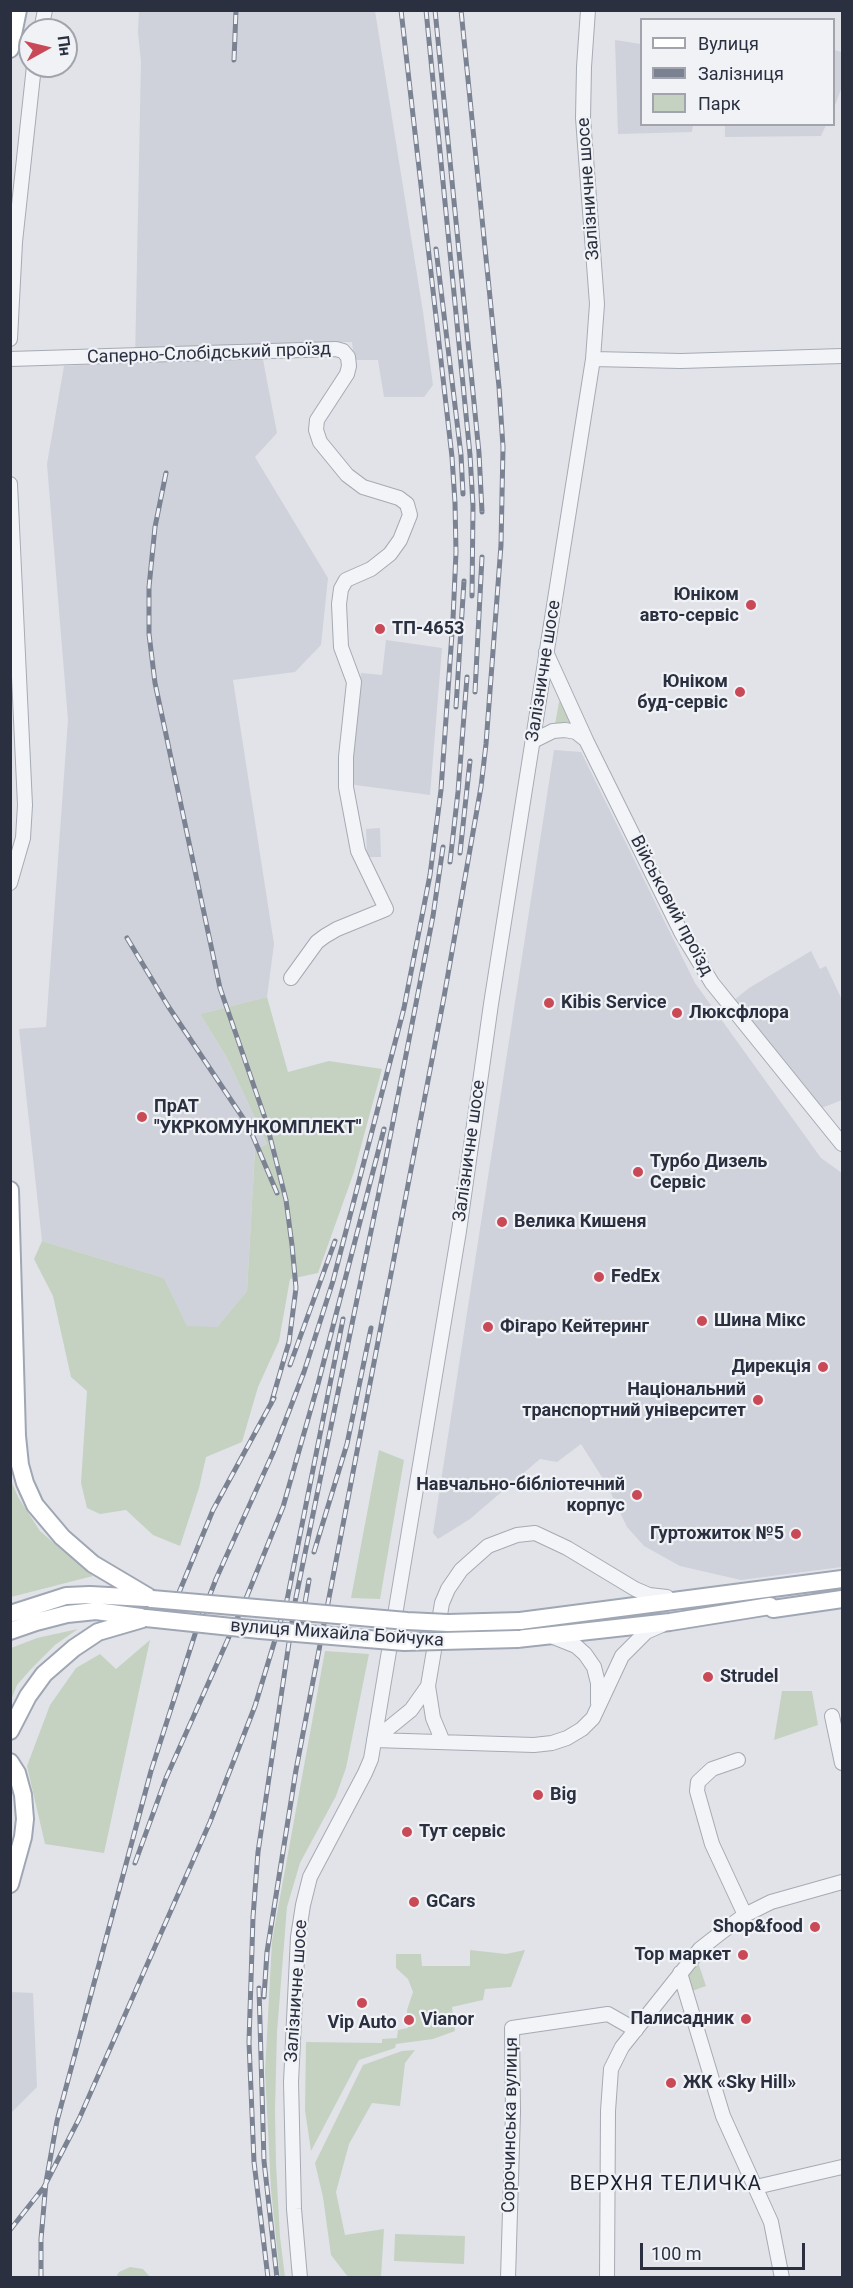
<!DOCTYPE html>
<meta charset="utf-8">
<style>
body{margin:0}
#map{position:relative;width:853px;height:2288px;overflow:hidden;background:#e1e3e9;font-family:Roboto,sans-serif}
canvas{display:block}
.frame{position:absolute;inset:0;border:12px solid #2a3040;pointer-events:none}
.legend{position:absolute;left:640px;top:18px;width:195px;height:108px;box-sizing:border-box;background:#f0f2f6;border:2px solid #a1a4ad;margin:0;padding:8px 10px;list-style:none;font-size:18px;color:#2a3040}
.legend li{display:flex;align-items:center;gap:12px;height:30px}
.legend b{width:30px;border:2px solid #a1a4ad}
.north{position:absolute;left:18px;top:18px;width:60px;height:60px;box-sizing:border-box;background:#f0f2f6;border:2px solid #a1a4ad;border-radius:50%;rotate:82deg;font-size:16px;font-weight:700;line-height:24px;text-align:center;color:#2a3040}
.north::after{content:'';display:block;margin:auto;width:21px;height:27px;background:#c94a56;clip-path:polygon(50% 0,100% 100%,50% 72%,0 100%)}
.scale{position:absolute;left:640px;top:2243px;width:165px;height:27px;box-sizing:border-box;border:3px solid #2a3040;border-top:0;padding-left:8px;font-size:18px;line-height:21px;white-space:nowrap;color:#2a3040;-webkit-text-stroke:4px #f0f2f6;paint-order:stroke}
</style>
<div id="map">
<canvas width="853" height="2288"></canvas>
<div class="frame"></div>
<ul class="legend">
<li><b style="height:8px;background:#fff"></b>Вулиця</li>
<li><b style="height:8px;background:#7b8292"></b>Залізниця</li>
<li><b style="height:16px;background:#c5d2c2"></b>Парк</li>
</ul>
<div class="north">Пн</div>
<div class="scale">100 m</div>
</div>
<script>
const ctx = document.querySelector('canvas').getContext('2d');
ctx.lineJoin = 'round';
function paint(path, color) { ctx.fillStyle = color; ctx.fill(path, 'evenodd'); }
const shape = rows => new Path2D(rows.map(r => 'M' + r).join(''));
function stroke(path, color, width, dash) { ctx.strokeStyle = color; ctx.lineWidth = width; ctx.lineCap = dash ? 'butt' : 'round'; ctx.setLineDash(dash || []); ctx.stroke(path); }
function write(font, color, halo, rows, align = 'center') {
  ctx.font = font + ' Roboto,sans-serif'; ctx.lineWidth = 4.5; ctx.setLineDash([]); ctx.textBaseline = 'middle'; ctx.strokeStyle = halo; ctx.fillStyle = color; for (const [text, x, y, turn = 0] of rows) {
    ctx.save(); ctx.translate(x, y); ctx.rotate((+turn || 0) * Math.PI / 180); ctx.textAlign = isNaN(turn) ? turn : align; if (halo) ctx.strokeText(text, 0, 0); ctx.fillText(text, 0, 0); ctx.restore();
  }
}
paint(shape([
 [139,11,375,11,423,312,433,385,424,397,384,397,378,360,354,360,352,342,260,344,277,433,255,457,328,578,321,645,295,672,233,680,274,944,267,997,200,1014,227,1058,267,1144,255,1150,247,1291,217,1327,187,1327,164,1278,42,1241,19,1029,46,1027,68,720,47,464,64,366,135,362,141,62,138,32],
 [615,40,641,44,642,124,693,125,692,132,618,134],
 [834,50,842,52,842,87,834,108],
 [725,125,725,124,826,125,821,136,725,137],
 [386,640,442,648,430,795,348,784,361,673,382,675],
 [554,750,581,752,695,983,821,1158,842,1173,842,1567,741,1580,680,1566,644,1546,627,1527,607,1485,581,1444,557,1462,540,1459,470,1519,438,1539,433,1533],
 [380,828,381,857,367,857,366,829],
 [811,951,820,969,826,966,842,1000,842,1100,819,1109,733,1001,749,988],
 [11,1992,33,1993,37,2087,11,2113]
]), '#cfd2db');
paint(shape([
 [561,700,573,723,555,724,559,702],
 [267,997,288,1072,329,1061,382,1069,354,1172,318,1273,290,1279,279,1341,258,1387,242,1442,206,1457,199,1488,180,1546,153,1535,126,1510,100,1514,87,1508,81,1483,87,1391,71,1377,53,1296,34,1259,42,1241,164,1278,187,1326,217,1327,247,1291,255,1150,267,1144,227,1058,200,1014],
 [379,1450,404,1460,380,1599,351,1598],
 [10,1478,18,1497,40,1531,93,1576,11,1597],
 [78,1629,55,1645,31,1669,17,1685,11,1700,11,1648,37,1638],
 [150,1640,104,1853,45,1844,27,1766,50,1705,76,1668,100,1654,116,1669],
 [325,1651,369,1654,346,1768,336,1796,300,1863,287,1907,277,2032,275,2110,276,2164,280,2237,285,2277,280,2277,271,2190,265,2072,272,1941],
 [782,1691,812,1691,818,1725,774,1740],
 [470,1950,506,1954,525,1950,511,1987,485,1989,483,2000,452,2007,455,2031,433,2039,396,2044,395,2048,359,2060,311,2151,305,2110,306,2042,382,2043,382,2039,397,2038,398,2030,408,2028,407,2010,413,1992,408,1979,396,1968,396,1954,421,1954,422,1966,470,1966],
 [698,1962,706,1986,692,1991,687,1974],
 [415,2050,405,2063,400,2106,372,2103,349,2144,336,2192,345,2235,384,2229,381,2277,348,2277,331,2255,323,2197,315,2163,363,2065,402,2051],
 [395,2234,465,2236,464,2264,394,2261],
 [130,2267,143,2269,150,2277,116,2277,119,2272]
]), '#c5d2c2');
const minor = shape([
 [41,30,45,10],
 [10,339,15,242,34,66],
 [10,359,336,349,343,351,348,357,349,366,347,374,317,420,316,430,320,442,347,475,363,487,399,498,407,504,410,515,400,540,390,554,371,569,346,580,341,589,339,604,341,647,354,682,346,757,346,787,358,851,386,909,337,929,325,936,317,942,291,978],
 [593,359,681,361,842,356],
 [10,484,25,805,23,838,10,883],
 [546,652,586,740,681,932,712,983,842,1144],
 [533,741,553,731,565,730,576,732,586,740],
 [551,1636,576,1646,585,1654,594,1667,598,1683,598,1703],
 [832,1716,842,1763],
 [374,1740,534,1745,552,1743,567,1738,582,1729,593,1718,622,1656,646,1632,662,1625],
 [374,1740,411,1710,428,1686],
 [443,1742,433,1718,428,1686,442,1603,448,1589,461,1570,488,1546,517,1535,535,1533,567,1548,635,1589,649,1595,667,1597],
 [738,1760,712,1769,698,1782,697,1791,712,1844,745,1915],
 [680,1973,723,2116,771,2222,782,2278],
 [756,2187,842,2167],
 [300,2278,294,2209,291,2082,298,1937,303,1905,310,1877,365,1773,371,1759,459,1231,491,1004,593,359,597,304,583,118,584,67,588,10],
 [508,2278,513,2112,512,2028,608,2014,636,2030],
 [607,2278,608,2111,611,2069,622,2047,700,1949,723,1931,745,1915,771,1902,842,1882]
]);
const major = shape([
 [10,49,18,10],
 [10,1190,17,1436,20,1465,25,1483,35,1505,62,1537,93,1564,152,1599],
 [10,1614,66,1596,90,1595,146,1598],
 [520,1621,842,1579],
 [10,1631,36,1622,67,1614,96,1611,141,1617],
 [517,1639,670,1622,770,1606,773,1609,842,1599],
 [10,1731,28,1696,44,1674,74,1648,98,1632,146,1618],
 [10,1762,17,1773,23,1795,25,1819,23,1837,10,1884]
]);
stroke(minor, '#a6aab3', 16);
stroke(major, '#a0a7b4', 20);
stroke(minor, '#f3f4f7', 14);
stroke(major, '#fff', 16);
const rail = shape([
 [426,10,470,455,473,506,472,596],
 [435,10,479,453,482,512],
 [234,60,236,10],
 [436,249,461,455,463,494],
 [166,473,155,527,149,587,149,634,155,683,220,988,266,1121,286,1200,292,1245,296,1288,289,1342,271,1404],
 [475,692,482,557],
 [456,707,464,581],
 [460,853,470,761],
 [450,862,458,792,467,677],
 [127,938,168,1006,249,1127,277,1193],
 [290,1365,335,1241],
 [314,1552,347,1444,371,1328],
 [178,1595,213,1510,274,1398],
 [299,1637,309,1580],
 [135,1863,166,1778,245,1601,283,1507,318,1384,384,1129],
 [259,1988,264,2161,277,2278],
 [264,1997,267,1952,296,1770,444,997,481,787,486,744,501,545,503,447,499,387,461,10],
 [10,2230,44,2187,79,2119,210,1822,255,1706,287,1600,343,1319],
 [41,2278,41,2239,46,2182,57,2121,151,1771,196,1631,216,1579,273,1453,304,1372,333,1281,404,1008,430,875,441,790,453,619,456,552,455,503,452,457,401,10],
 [268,2278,254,2162,249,2042,253,1917,258,1852,295,1602,385,1163,433,916,443,847]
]);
stroke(rail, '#7b8292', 5);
stroke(rail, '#f0f2f6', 3, [9]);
const majorBridge = shape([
 [152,1599,407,1621,448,1623,520,1621],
 [146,1618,260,1630,404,1642,517,1639]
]);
stroke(majorBridge, '#a0a7b4', 20, []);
stroke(majorBridge, '#fff', 16);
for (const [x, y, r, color] of [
 [751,605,6,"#c94a56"],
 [380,629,6,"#c94a56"],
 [740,692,6,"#c94a56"],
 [549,1003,6,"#c94a56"],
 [677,1013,6,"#c94a56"],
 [142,1117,6,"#c94a56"],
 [638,1172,6,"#c94a56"],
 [502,1222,6,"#c94a56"],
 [599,1277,6,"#c94a56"],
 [702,1321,6,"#c94a56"],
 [488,1327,6,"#c94a56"],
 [823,1367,6,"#c94a56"],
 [758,1400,6,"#c94a56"],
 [637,1495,6,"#c94a56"],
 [796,1534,6,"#c94a56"],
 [708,1677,6,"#c94a56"],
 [538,1795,6,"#c94a56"],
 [407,1832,6,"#c94a56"],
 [414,1902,6,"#c94a56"],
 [815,1927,6,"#c94a56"],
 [743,1955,6,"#c94a56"],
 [362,2003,6,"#c94a56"],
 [746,2019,6,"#c94a56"],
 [409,2020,6,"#c94a56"],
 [671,2083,6,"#c94a56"]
]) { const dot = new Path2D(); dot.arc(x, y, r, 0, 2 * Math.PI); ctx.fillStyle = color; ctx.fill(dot); stroke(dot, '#f0f2f6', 2); }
write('18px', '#2a3040', '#f0f2f6', [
 ["Залізничне шосе",589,189,-94],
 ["Саперно-Слобідський проїзд",209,354,-2],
 ["Залізничне шосе",544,671,-81],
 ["Військовий проїзд",671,906,62],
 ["Залізничне шосе",470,1151,-82],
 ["вулиця Михайла Бойчука",337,1634,4],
 ["Залізничне шосе",297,1991,-86],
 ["Сорочинська вулиця",511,2125,-89]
]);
write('bold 18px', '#2a3040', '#f0f2f6', [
 ["Юніком",739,595,"right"],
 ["авто-сервіс",739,616,"right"],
 ["ТП-4653",392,629],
 ["Юніком",728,682,"right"],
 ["буд-сервіс",728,703,"right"],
 ["Kibis Service",561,1003],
 ["Люксфлора",689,1013],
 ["ПрАТ",154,1107],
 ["\"УКРКОМУНКОМПЛЕКТ\"",154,1128],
 ["Турбо Дизель",650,1162],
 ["Сервіс",650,1183],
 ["Велика Кишеня",514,1222],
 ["FedEx",611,1277],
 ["Шина Мікс",714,1321],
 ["Фігаро Кейтеринг",500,1327],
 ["Дирекція",811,1367,"right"],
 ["Національний",746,1390,"right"],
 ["транспортний університет",746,1411,"right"],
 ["Навчально-бібліотечний",625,1485,"right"],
 ["корпус",625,1506,"right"],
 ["Гуртожиток №5",784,1534,"right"],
 ["Strudel",720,1677],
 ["Big",550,1795],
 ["Тут сервіс",419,1832],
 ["GCars",426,1902],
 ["Shop&food",803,1927,"right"],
 ["Top маркет",731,1955,"right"],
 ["Палисадник",734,2019,"right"],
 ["Vianor",421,2020],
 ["Vip Auto",362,2023,"center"],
 ["ЖК «Sky Hill»",683,2083]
], 'left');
ctx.letterSpacing = '1.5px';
write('20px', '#1c2231', '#f0f2f6', [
 ["ВЕРХНЯ ТЕЛИЧКА",666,2185]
]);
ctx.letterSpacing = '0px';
</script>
